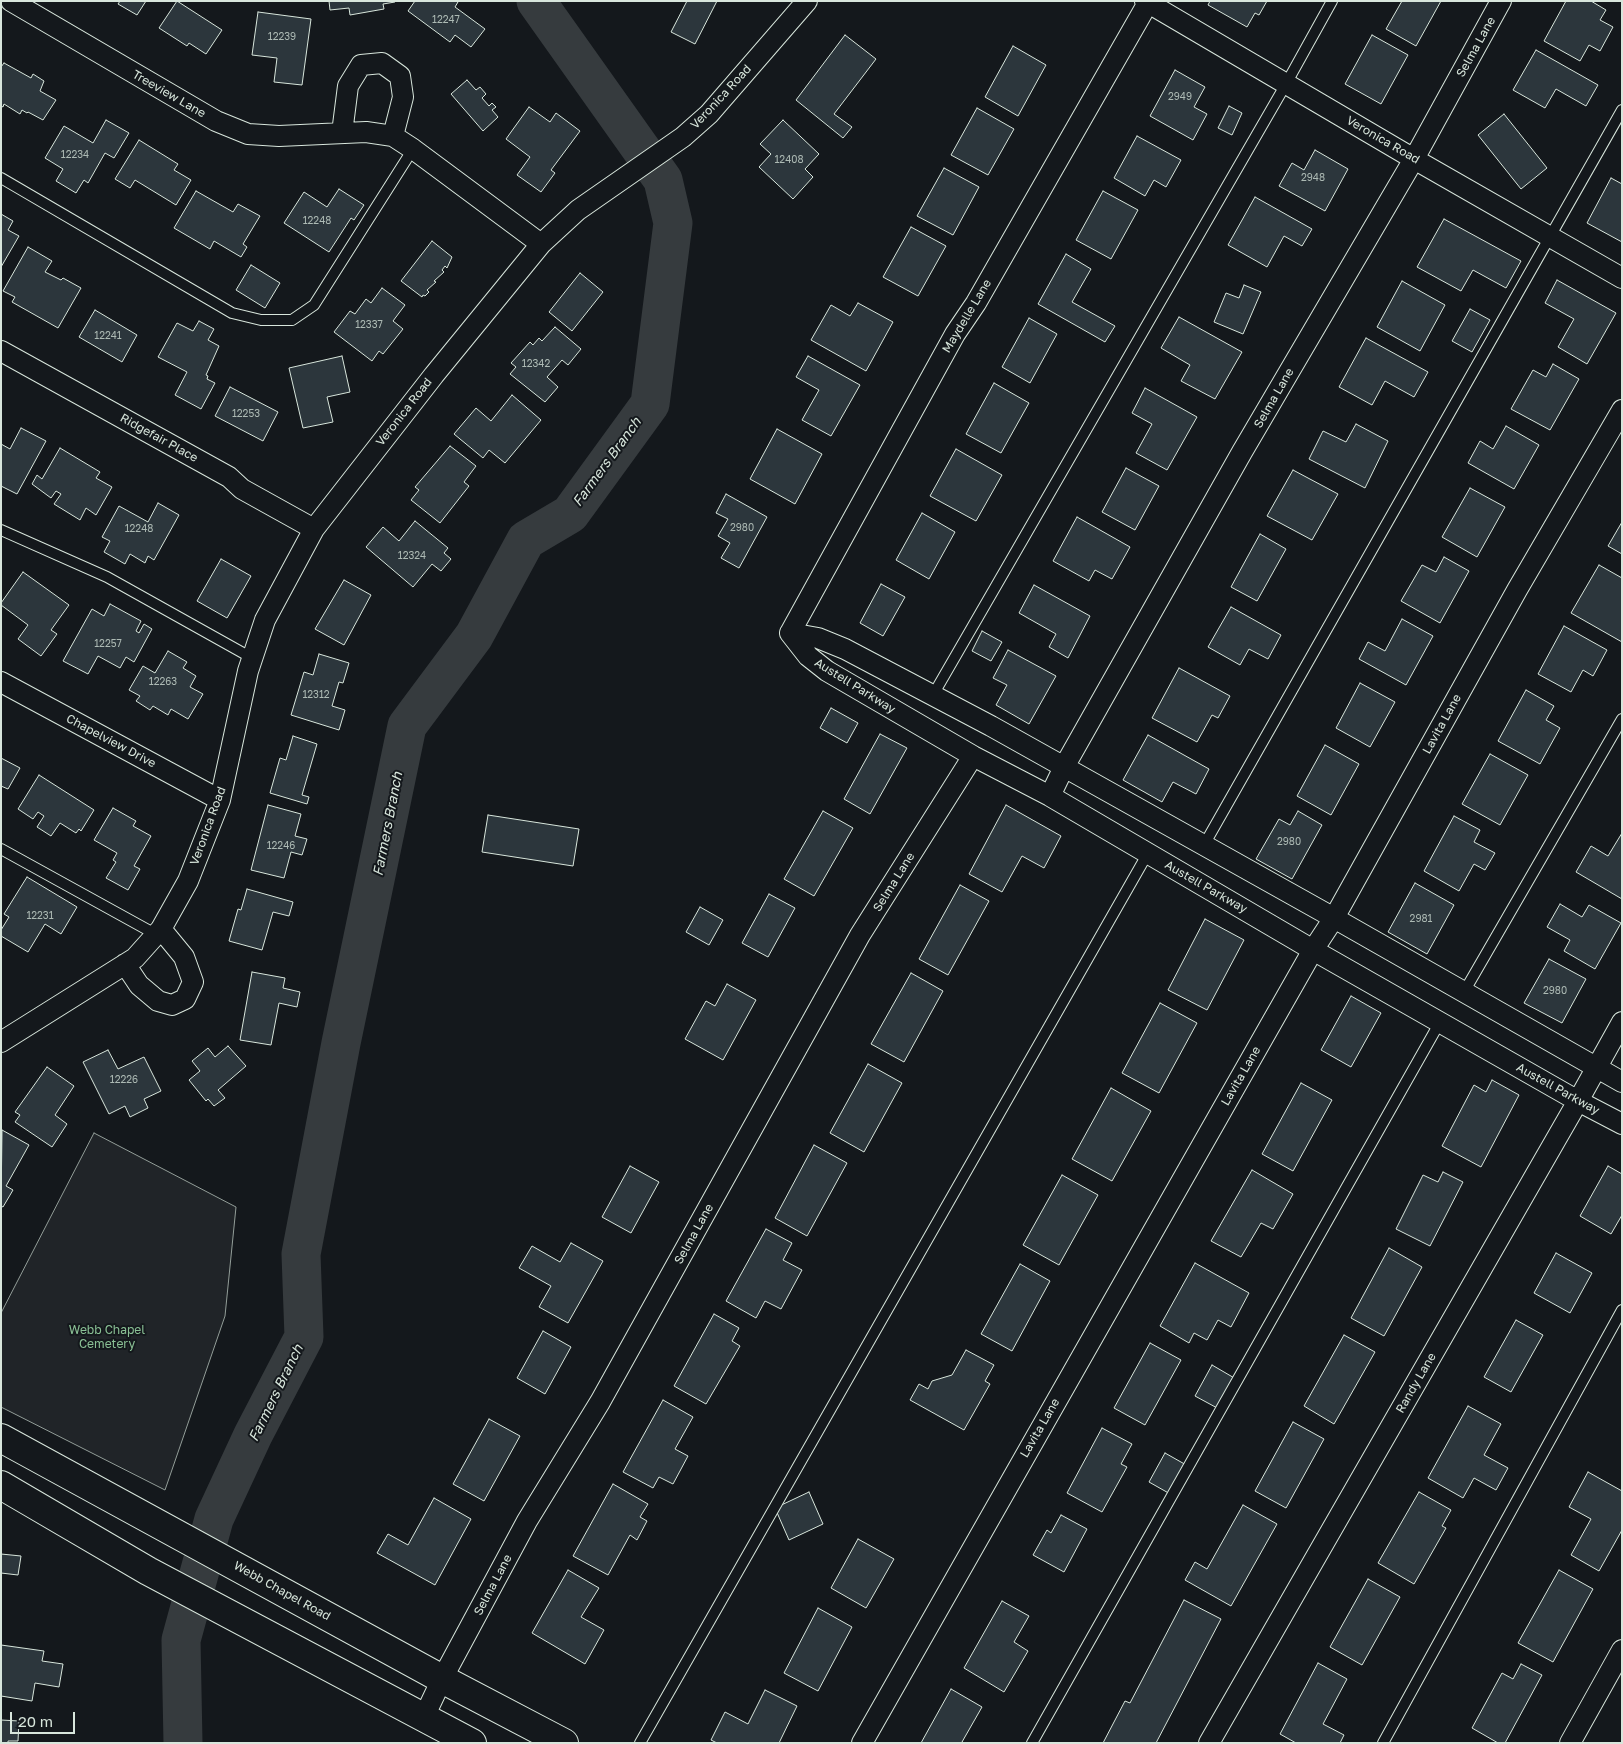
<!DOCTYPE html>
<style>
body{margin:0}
#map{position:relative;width:1623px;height:1744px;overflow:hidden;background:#14181c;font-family:"Golos Text",sans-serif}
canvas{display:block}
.frame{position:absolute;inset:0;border:2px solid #d8e6dc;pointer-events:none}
.scale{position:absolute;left:10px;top:1712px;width:65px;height:22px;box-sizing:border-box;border:2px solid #d8e6dc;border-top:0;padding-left:6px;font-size:15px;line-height:18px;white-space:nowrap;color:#d8e6dc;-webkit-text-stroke:4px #14181c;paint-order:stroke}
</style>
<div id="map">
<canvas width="1623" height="1744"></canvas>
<div class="frame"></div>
<div class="scale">20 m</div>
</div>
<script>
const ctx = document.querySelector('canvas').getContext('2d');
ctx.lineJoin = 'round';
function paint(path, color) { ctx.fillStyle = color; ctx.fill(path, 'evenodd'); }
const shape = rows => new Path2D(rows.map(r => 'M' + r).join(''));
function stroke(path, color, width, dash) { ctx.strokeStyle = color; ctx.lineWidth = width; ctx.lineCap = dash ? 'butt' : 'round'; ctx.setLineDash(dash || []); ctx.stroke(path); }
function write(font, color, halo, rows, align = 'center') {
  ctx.font = font + ' "Golos Text",sans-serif'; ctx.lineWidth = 4; ctx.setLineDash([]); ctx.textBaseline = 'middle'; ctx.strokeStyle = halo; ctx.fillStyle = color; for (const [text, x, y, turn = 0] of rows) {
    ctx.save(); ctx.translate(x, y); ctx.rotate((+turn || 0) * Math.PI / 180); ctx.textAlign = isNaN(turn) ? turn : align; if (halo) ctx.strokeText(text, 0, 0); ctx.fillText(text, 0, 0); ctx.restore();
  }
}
const green = shape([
 [94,1133,236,1207,225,1316,165,1490,1,1407,1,1313,94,1133]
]);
paint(green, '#202428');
stroke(green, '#939e99', 1);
stroke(shape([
 [183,1743,181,1640,214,1519,253,1435,304,1337,301,1254,341,1043,407,726,474,636,526,540,570,514,650,404,673,223,663,180,536,1]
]), '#363b3e', 39);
const building = shape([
 [120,1,146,1,137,15,118,4,120,1],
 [177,1,222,30,206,54,189,43,187,46,159,28,177,1],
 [329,1,395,1,395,2,383,4,384,9,350,15,349,8,330,10,329,1],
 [415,1,456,1,458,2,455,7,485,29,471,47,455,35,450,42,408,11,415,1],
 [687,1,717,1,695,44,671,32,687,1],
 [1210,1,1267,1,1259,15,1255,13,1247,27,1208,5,1210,1],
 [1402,1,1441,1,1416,46,1386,29,1402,1],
 [1566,1,1591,1,1606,10,1600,20,1613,27,1600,51,1589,45,1580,61,1544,41,1566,1],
 [258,12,311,19,302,85,274,82,277,58,252,55,258,12],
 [845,35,876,59,834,114,852,127,843,138,796,100,845,35],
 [1372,35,1408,55,1381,104,1345,84,1372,35],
 [1013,46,1046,65,1018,116,985,97,1013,46],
 [1536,50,1598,85,1586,106,1556,89,1545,108,1513,90,1536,50],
 [4,63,31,78,33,74,44,81,40,91,56,100,43,120,28,112,27,113,22,110,20,114,4,104,3,107,1,106,1,67,4,63],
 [1175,70,1205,87,1194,107,1207,114,1193,140,1150,116,1175,70],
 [467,80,476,90,480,87,486,94,482,98,489,106,492,103,496,107,492,110,498,117,483,131,451,94,467,80],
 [1229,106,1242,113,1232,135,1218,128,1229,106],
 [529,107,550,122,556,113,580,131,551,170,555,173,541,192,517,175,530,157,506,139,529,107],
 [977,108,1014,129,988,175,951,155,977,108],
 [1504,114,1547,168,1521,189,1478,135,1504,114],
 [106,120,129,133,114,158,105,153,88,183,84,180,76,193,56,181,63,169,45,158,64,126,93,143,106,120],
 [783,120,819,154,805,169,813,177,793,199,759,167,771,154,760,144,783,120],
 [1137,136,1181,160,1166,187,1154,180,1145,196,1114,178,1137,136],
 [139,140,178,164,174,170,191,180,176,205,135,180,130,188,115,179,139,140],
 [1315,150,1348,169,1325,211,1279,186,1292,163,1304,170,1315,150],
 [944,168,979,187,953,235,917,216,944,168],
 [1611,178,1622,184,1622,242,1587,223,1611,178],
 [339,189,364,205,354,220,351,218,329,252,284,223,304,192,327,207,339,189],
 [196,191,233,212,238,204,260,216,243,244,247,247,241,257,214,241,210,249,174,228,196,191],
 [1103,191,1138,210,1111,259,1076,240,1103,191],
 [1255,197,1312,229,1302,246,1284,236,1267,267,1228,245,1255,197],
 [1,214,13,221,8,230,19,236,1,267,1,214],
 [1444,219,1521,261,1506,288,1473,270,1461,291,1417,267,1444,219],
 [911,227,946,246,918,296,883,277,911,227],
 [432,241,452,257,447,268,445,266,442,270,444,272,434,281,436,282,427,290,429,292,425,296,423,295,422,297,401,281,432,241],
 [28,247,52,261,45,272,61,280,63,278,81,288,58,328,12,302,15,297,3,291,28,247],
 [1066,254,1091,269,1072,302,1115,326,1105,342,1038,304,1066,254],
 [251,265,280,283,265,308,236,290,251,265],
 [580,273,603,292,572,331,549,312,580,273],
 [1557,280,1616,313,1587,364,1558,347,1574,319,1545,303,1557,280],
 [1402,281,1445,305,1420,351,1377,327,1402,281],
 [1244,285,1261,292,1243,334,1214,322,1226,293,1239,298,1244,285],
 [382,288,405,305,393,321,403,329,383,354,379,351,372,361,334,332,350,311,355,314,366,299,371,303,382,288],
 [858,303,893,322,866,371,811,340,831,305,850,316,858,303],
 [1470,309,1490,320,1472,352,1452,341,1470,309],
 [95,310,137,335,122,362,79,337,95,310],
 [1179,317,1242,352,1215,399,1181,381,1190,365,1161,348,1179,317],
 [1029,318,1057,334,1030,383,1002,367,1029,318],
 [199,321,214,329,208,340,219,346,206,375,208,376,207,379,215,383,201,409,175,395,187,372,158,357,177,323,193,331,199,321],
 [555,327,581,349,568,365,562,360,547,377,558,387,545,402,510,374,516,367,511,363,530,342,533,345,539,338,542,341,555,327],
 [1366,338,1428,372,1414,397,1385,381,1372,405,1339,387,1366,338],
 [342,356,350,392,327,397,333,422,303,428,289,368,342,356],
 [808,356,860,385,831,436,802,420,819,390,796,377,808,356],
 [1553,364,1579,379,1550,430,1511,409,1533,370,1546,377,1553,364],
 [994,383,1029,403,1001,453,966,434,994,383],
 [230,387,278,412,263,441,215,416,230,387],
 [1145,388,1197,417,1167,470,1136,453,1152,424,1132,413,1145,388],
 [512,395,541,420,505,463,489,450,483,458,454,434,476,408,491,421,512,395],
 [1356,424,1388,441,1365,488,1309,459,1323,431,1346,442,1356,424],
 [1506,426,1539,445,1514,489,1468,463,1480,441,1493,449,1506,426],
 [21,428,46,441,17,494,1,486,1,444,10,449,21,428],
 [777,429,822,454,795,504,750,479,777,429],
 [450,446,476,466,464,482,469,486,440,523,411,500,419,490,415,487,450,446],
 [60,448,100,472,96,478,112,487,96,515,86,508,80,520,54,504,61,494,56,491,51,498,32,484,37,475,42,479,60,448],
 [956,449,1002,475,976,521,930,496,956,449],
 [1126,468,1159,486,1135,530,1102,512,1126,468],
 [1293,470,1338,494,1312,540,1267,516,1293,470],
 [1470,488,1505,507,1477,557,1442,537,1470,488],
 [726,494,767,517,739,568,721,558,730,543,718,536,728,519,716,513,726,494],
 [158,503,179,515,154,560,148,556,145,563,130,554,125,564,104,552,110,541,102,537,119,506,148,522,158,503],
 [922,513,955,532,929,579,896,560,922,513],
 [1077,517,1130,547,1112,579,1095,570,1089,581,1053,561,1077,517],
 [415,521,448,548,444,553,451,559,441,571,432,564,413,587,366,547,383,527,399,541,415,521],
 [1622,522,1622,554,1608,546,1622,522],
 [1260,534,1286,549,1257,601,1231,587,1260,534],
 [1444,557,1469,571,1440,623,1401,601,1422,565,1436,572,1444,557],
 [221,559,251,576,227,618,197,601,221,559],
 [1599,565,1622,578,1622,642,1571,613,1599,565],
 [23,572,69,605,51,630,57,634,41,656,18,639,28,625,1,605,1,603,23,572],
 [344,580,371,595,344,645,315,629,344,580],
 [881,584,905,597,883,636,860,623,881,584],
 [1034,585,1090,616,1068,658,1049,647,1056,634,1019,613,1034,585],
 [110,604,141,621,136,631,139,633,144,624,152,629,134,662,126,657,120,668,98,656,88,674,63,661,92,609,104,616,110,604],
 [1231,607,1281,635,1268,659,1249,649,1240,665,1208,647,1231,607],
 [1402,619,1433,636,1406,685,1359,659,1368,642,1385,651,1402,619],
 [1564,626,1607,650,1593,676,1583,670,1571,692,1538,674,1564,626],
 [982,631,1002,642,991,661,972,651,982,631],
 [1008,650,1056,676,1029,724,996,705,1007,685,993,678,1008,650],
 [168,651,187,662,183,668,196,676,190,687,203,694,188,719,171,709,168,715,153,706,150,710,136,701,140,696,129,690,143,666,155,673,168,651],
 [319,654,349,663,343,683,339,682,332,706,345,710,339,730,291,715,304,672,313,675,319,654],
 [1179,668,1230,696,1218,718,1212,715,1197,742,1152,718,1179,668],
 [1360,683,1395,702,1370,747,1336,728,1360,683],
 [1526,690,1554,706,1546,720,1560,728,1540,764,1498,741,1526,690],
 [831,708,858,723,847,743,820,728,831,708],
 [880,734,907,748,870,814,844,799,880,734],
 [1148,735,1209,769,1196,794,1173,782,1162,802,1123,780,1148,735],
 [293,736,317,744,302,795,309,797,307,804,270,793,280,758,286,760,293,736],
 [1325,745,1359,764,1331,815,1297,796,1325,745],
 [1490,754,1528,775,1500,825,1462,804,1490,754],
 [1,758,20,768,8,789,1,786,1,758],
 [39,775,94,810,81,831,79,829,76,833,60,823,51,836,37,827,44,816,38,812,33,819,18,809,39,775],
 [268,805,301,814,295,836,307,839,302,855,291,852,284,878,251,870,268,805],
 [1006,805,1061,836,1044,868,1022,856,1002,892,969,874,1006,805],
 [113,808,136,821,133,826,151,836,134,866,140,869,128,890,106,878,116,862,113,860,117,853,94,840,113,808],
 [823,811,853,828,814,896,784,879,823,811],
 [1298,811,1322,825,1292,879,1256,859,1279,819,1290,825,1298,811],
 [488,815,579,829,573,866,482,852,488,815],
 [1454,816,1480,830,1474,842,1495,853,1485,870,1474,864,1459,891,1424,871,1454,816],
 [1622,833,1622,899,1576,872,1591,846,1608,856,1622,833],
 [27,877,77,907,61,934,45,924,28,952,1,936,1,930,9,917,4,914,27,877],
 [1415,883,1454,905,1427,954,1388,932,1415,883],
 [960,885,989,901,948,975,919,959,960,885],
 [247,889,293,902,289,916,273,912,262,950,229,941,238,909,241,910,247,889],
 [769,894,795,908,768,957,742,943,769,894],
 [1560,904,1582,917,1589,905,1621,923,1595,969,1564,951,1570,940,1547,927,1560,904],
 [700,907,723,920,709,945,686,932,700,907],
 [1205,919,1244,940,1207,1010,1168,990,1205,919],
 [1549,959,1586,979,1562,1023,1524,1003,1549,959],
 [252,972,285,978,283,988,300,992,297,1007,279,1003,271,1045,240,1040,252,972],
 [911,973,943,991,904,1062,871,1044,911,973],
 [727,984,756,1000,723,1060,685,1039,706,1001,715,1006,727,984],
 [1351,996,1381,1013,1351,1067,1321,1050,1351,996],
 [1160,1003,1197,1023,1159,1093,1122,1073,1160,1003],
 [228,1046,246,1066,218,1090,225,1098,214,1106,208,1099,206,1101,189,1080,200,1071,192,1061,208,1048,215,1057,228,1046],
 [108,1050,118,1069,144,1057,161,1091,144,1099,148,1108,130,1117,125,1106,109,1114,83,1062,108,1050],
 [868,1064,902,1083,864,1152,830,1133,868,1064],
 [47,1067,74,1086,55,1115,67,1124,52,1147,15,1122,20,1115,15,1112,47,1067],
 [1492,1080,1519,1095,1481,1167,1442,1146,1474,1085,1486,1092,1492,1080],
 [1301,1083,1332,1100,1293,1171,1262,1154,1301,1083],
 [1111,1088,1151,1111,1112,1181,1072,1159,1111,1088],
 [2,1130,29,1145,6,1186,13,1190,3,1207,1,1206,2,1130],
 [814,1145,847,1163,807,1236,775,1218,814,1145],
 [630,1166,659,1182,631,1233,602,1217,630,1166],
 [1608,1166,1622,1174,1622,1215,1611,1234,1580,1216,1608,1166],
 [1252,1170,1293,1194,1273,1229,1261,1223,1241,1257,1211,1241,1252,1170],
 [1443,1172,1463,1182,1430,1246,1396,1229,1423,1175,1438,1182,1443,1172],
 [1062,1175,1098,1195,1059,1265,1023,1245,1062,1175],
 [766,1229,792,1243,783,1260,802,1270,781,1309,765,1301,756,1318,726,1301,766,1229],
 [571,1243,603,1261,568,1323,539,1307,551,1286,519,1268,532,1246,560,1262,571,1243],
 [1389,1248,1422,1267,1384,1336,1351,1318,1389,1248],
 [1556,1253,1592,1273,1570,1313,1534,1293,1556,1253],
 [1195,1263,1249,1293,1231,1327,1218,1320,1207,1340,1194,1333,1189,1343,1160,1326,1195,1263],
 [1020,1264,1050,1281,1012,1351,981,1334,1020,1264],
 [714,1314,739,1328,732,1341,740,1346,706,1404,674,1386,714,1314],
 [1516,1320,1543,1335,1511,1392,1484,1377,1516,1320],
 [543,1331,571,1347,545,1394,517,1378,543,1331],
 [1344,1335,1375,1352,1334,1424,1304,1406,1344,1335],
 [1150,1343,1181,1360,1145,1425,1114,1408,1150,1343],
 [966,1350,994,1365,985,1381,990,1384,964,1430,910,1400,919,1384,928,1389,932,1381,952,1375,966,1350],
 [1212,1365,1236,1379,1219,1409,1195,1396,1212,1365],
 [663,1400,693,1417,675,1449,688,1456,673,1484,659,1477,653,1488,623,1472,663,1400],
 [1468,1406,1501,1424,1484,1455,1508,1468,1496,1490,1474,1478,1463,1498,1428,1478,1468,1406],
 [489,1419,520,1436,484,1501,453,1484,489,1419],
 [1293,1422,1324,1439,1286,1508,1255,1491,1293,1422],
 [1102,1428,1132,1444,1121,1464,1127,1467,1102,1512,1067,1493,1102,1428],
 [1165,1453,1188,1466,1172,1495,1149,1482,1165,1453],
 [1588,1472,1622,1491,1622,1530,1599,1571,1571,1555,1591,1519,1569,1507,1588,1472],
 [613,1484,648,1504,640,1517,647,1521,637,1540,630,1535,608,1575,573,1556,613,1484],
 [809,1492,823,1524,789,1540,775,1508,809,1492],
 [1419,1492,1451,1510,1442,1526,1446,1528,1414,1584,1378,1563,1419,1492],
 [434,1498,471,1519,435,1585,377,1553,388,1534,408,1545,434,1498],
 [1243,1505,1277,1524,1231,1606,1185,1580,1195,1562,1207,1569,1243,1505],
 [1061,1515,1087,1529,1064,1572,1033,1555,1047,1530,1051,1533,1061,1515],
 [858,1539,894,1559,866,1608,831,1588,858,1539],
 [1,1554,21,1556,18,1575,1,1573,1,1554],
 [568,1570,599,1588,581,1617,604,1630,585,1664,532,1633,568,1570],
 [1559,1570,1593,1589,1553,1662,1518,1643,1559,1570],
 [1368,1579,1400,1597,1362,1665,1330,1647,1368,1579],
 [1184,1600,1221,1619,1156,1743,1103,1743,1125,1701,1130,1703,1184,1600],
 [1002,1601,1029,1616,1014,1642,1028,1651,1004,1692,964,1668,1002,1601],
 [818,1608,852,1627,818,1691,784,1673,818,1608],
 [1,1645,44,1651,42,1661,63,1664,59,1687,35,1683,32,1701,1,1696,1,1645],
 [1318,1663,1347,1679,1323,1724,1344,1735,1340,1743,1296,1743,1280,1734,1318,1663],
 [1521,1664,1542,1675,1505,1743,1498,1743,1472,1728,1502,1673,1513,1679,1521,1664],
 [951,1689,982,1707,962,1742,964,1743,921,1743,951,1689],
 [765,1690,797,1706,779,1743,717,1743,711,1740,725,1712,748,1724,765,1690],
 [1,1720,19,1721,18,1741,8,1741,8,1743,1,1743,1,1720]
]);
paint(building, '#2c363c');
stroke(building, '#d8e6dc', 1);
const service = shape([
 [1,178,232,313,261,320,292,320,314,305,413,149],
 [1,530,107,577,252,658],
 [933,695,1286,84,1332,1],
 [1204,845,1622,110],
 [1,849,157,935],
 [1464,992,1622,719],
 [640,1743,1148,853],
 [1032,1743,1440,1022],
 [1383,1743,1622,1310]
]);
const minor = shape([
 [11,1,216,121,248,134,279,136,366,132,393,136,413,149,541,244],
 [1145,1,1414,159,1622,278],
 [342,133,348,86,361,65,382,63,400,76,403,97,393,136],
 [1,351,229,477,242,489,314,529],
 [790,633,808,656,827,671,973,756,1050,796,1313,950,1578,1101,1622,1124],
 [790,633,818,638,845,649,991,726,1334,918,1622,1082],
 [790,633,955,334,976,303,1149,1],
 [1,682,220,800],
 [1050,796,1064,767,1242,452,1414,159,1501,1],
 [125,964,139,985,158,1001,172,1005,185,999,193,982,184,957,161,929],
 [1,1042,135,958,161,929,188,881,220,800,248,671,265,620,314,529,434,375,541,244,578,210,683,137,709,114,807,1],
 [424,1717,442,1679,527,1521,600,1402,860,935,973,756],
 [862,1743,1313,950,1334,918,1517,590,1622,410],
 [1209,1743,1578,1101,1622,1022],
 [1570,1743,1622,1650]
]);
const secondary = shape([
 [1,1438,442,1679,564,1743],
 [1,1485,148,1571,472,1743]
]);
stroke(service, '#d8e6dc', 12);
stroke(minor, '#d8e6dc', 22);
stroke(secondary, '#d8e6dc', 30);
stroke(service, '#14181c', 10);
stroke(minor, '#14181c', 20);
stroke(secondary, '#14181c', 28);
write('10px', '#adbab4', null, [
 ["12247",446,20],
 ["12239",282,37],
 ["2949",1180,97],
 ["12234",75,155],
 ["12408",789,160],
 ["2948",1313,178],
 ["12248",317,221],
 ["12337",369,325],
 ["12241",108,336],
 ["12342",536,364],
 ["12253",246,414],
 ["2980",742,528],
 ["12248",139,529],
 ["12324",412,556],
 ["12257",108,644],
 ["12263",163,682],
 ["12312",316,695],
 ["2980",1289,842],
 ["12246",281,846],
 ["12231",40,916],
 ["2981",1421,919],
 ["2980",1555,991],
 ["12226",124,1080]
]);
write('12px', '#d8e6dc', '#14181c', [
 ["Selma Lane",1476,47,-61],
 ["Treeview Lane",169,94,30],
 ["Veronica Road",721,97,-47],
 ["Veronica Road",1383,140,30],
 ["Maydelle Lane",967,316,-59],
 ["Selma Lane",1274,398,-60],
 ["Veronica Road",404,412,-52],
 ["Ridgefair Place",159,438,29],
 ["Austell Parkway",855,686,32],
 ["Lavita Lane",1442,724,-61],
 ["Chapelview Drive",111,741,28],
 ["Veronica Road",208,826,-70],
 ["Selma Lane",894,882,-58],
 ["Austell Parkway",1206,887,30],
 ["Lavita Lane",1241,1076,-60],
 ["Austell Parkway",1558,1089,29],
 ["Selma Lane",694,1234,-61],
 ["Randy Lane",1416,1383,-60],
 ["Lavita Lane",1040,1428,-60],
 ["Selma Lane",493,1585,-62],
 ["Webb Chapel Road",282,1591,29]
]);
write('12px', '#8ac095', '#14181c', [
 ["Webb Chapel",107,1330],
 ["Cemetery",107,1344]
]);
write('italic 14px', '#d8e6dc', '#14181c', [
 ["Farmers Branch",607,462,-54],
 ["Farmers Branch",388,824,-79],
 ["Farmers Branch",276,1393,-64]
]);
</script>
